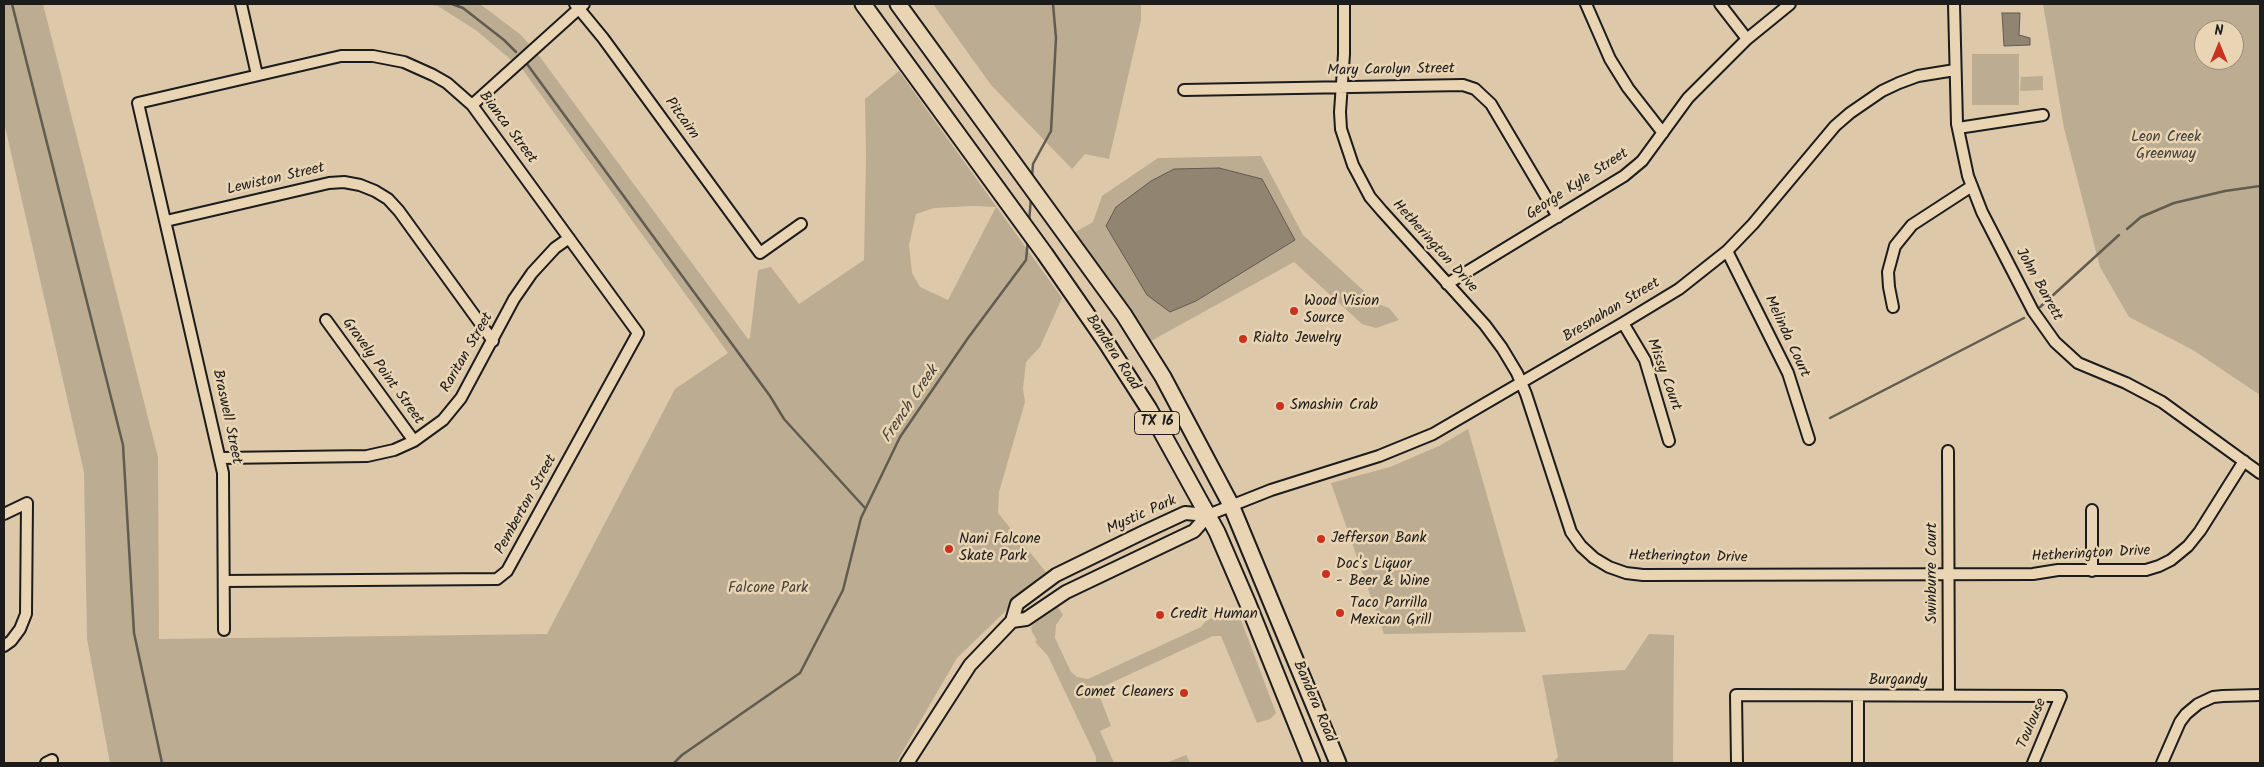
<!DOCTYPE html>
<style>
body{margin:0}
#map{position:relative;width:2264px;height:767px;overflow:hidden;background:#ddc9aa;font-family:Kalam,sans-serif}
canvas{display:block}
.frame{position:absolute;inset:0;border:5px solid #1c1c1c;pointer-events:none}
.north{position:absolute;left:2194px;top:20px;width:50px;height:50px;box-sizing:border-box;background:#e9d4b3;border:1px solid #978a77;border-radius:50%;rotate:0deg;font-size:14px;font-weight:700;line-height:20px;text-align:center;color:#1c1c1c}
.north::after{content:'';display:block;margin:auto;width:18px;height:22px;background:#c8321e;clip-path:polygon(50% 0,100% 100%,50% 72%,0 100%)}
</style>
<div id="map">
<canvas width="2264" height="767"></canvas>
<div class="frame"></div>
<div class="north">N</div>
</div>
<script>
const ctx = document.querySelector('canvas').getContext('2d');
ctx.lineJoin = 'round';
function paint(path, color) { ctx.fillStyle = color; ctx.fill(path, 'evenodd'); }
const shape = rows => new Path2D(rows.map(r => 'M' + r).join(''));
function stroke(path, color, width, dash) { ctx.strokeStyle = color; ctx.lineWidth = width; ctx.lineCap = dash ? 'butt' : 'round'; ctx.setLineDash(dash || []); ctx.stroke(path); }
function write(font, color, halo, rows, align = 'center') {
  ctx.font = font + ' Kalam,sans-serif'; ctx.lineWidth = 5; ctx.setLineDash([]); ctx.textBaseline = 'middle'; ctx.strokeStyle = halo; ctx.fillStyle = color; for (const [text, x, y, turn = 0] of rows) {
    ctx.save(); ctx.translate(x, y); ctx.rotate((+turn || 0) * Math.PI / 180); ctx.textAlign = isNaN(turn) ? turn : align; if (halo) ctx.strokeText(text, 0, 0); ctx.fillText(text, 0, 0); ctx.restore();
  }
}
paint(shape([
 [4,4,43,4,158,457,159,639,547,634,675,389,728,353,523,70,477,31,438,6,428,4,480,4,521,35,540,57,748,339,750,338,758,270,771,267,799,304,864,260,866,157,865,99,899,71,1062,298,1040,347,1026,362,1023,389,1025,402,999,492,998,513,1046,572,957,658,896,763,110,763,87,639,84,472,4,122],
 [973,206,996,207,948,300,920,287,912,273,909,245,916,214,934,208],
 [933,4,1141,4,1141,20,1109,159,1085,154,1072,169,991,85],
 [2043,4,2260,4,2260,395,2193,350,2129,317,2100,267,2064,128],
 [2204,30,2234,30,2234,60,2204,60],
 [1972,54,2019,54,2019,105,1972,105],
 [2043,76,2043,90,2020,91,2021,77],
 [1261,156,1303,235,1378,304,1389,308,1399,320,1376,328,1362,324,1294,262,1151,341,1075,232,1093,222,1102,196,1158,158],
 [1468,429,1526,632,1384,634,1331,483,1390,467,1439,446],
 [1058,607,1063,615,1056,625,1055,638,1071,672,1077,677,1088,679,1201,627,1205,622,1220,613,1229,615,1238,612,1276,713,1270,719,1257,723,1221,636,1213,636,1102,687,1100,697,1111,726,1100,731,1114,763,1096,763,1096,757,1048,656,1035,642,1037,640,1032,632,1031,627,1035,623],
 [1649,634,1674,635,1673,763,1552,763,1558,757,1542,675,1625,670],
 [1186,755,1190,763,1166,763]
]), '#bcac92');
const water = shape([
 [2002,13,2020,13,2019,35,2030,38,2030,45,2004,46,2002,13],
 [1219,168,1262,179,1295,240,1196,301,1170,312,1147,295,1106,226,1116,207,1151,181,1174,169,1219,168]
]);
paint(water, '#918572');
stroke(water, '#625b50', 1);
stroke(shape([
 [12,4,123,445,134,633,162,763],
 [452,4,463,8,504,40,516,52],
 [527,64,770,396,784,419,865,508],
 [1032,177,1033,164,1051,131,1056,38,1053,4],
 [1029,222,1031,198],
 [2127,229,2141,217,2174,203,2225,191,2260,186],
 [2040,307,2119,235],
 [1830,418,2024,318],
 [674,763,682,755,800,673,843,590,861,518,900,437,968,338,1026,260,1028,240]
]), '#625b50', 2.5);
const minor = shape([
 [241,4,257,75],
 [575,4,603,38,760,253,801,224],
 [1344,4,1344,54,1340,112,1341,129,1353,165,1370,197,1382,211,1485,325,1502,348,1517,373,1526,394,1571,532,1581,546,1594,558,1609,567,1626,573,1643,575,2033,574,2058,570,2146,570,2159,566,2171,560,2188,546,2200,531,2244,461],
 [1586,4,1610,59,1628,88,1663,133],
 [1720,4,1747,39],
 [1954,4,1957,124,1968,176,1982,212,2033,311,2055,342,2078,363,2126,383,2162,402,2260,473],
 [1184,90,1463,85,1475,89,1491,104,1558,217],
 [472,105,584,4],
 [1958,128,2043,115],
 [166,221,329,183,344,182,360,185,375,191,388,199,399,211,493,341],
 [1727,251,1788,373,1809,439],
 [1447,284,1624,176,1642,161,1688,98,1747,39,1790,4],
 [1893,307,1889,287,1888,272,1895,246,1912,225,1972,186],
 [326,320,414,441],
 [1623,323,1645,360,1669,441],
 [1948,451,1949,695],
 [221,458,367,456,394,450,414,441,443,420,461,398,514,299,532,273,555,248,569,238],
 [4,514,27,503,26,614,20,629,11,641,4,646],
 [1208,515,1271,490,1379,456,1433,434,1623,323,1679,289,1727,251,1753,224,1835,126,1850,113,1882,91,1899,83,1918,76,1955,70],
 [2092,571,2092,510],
 [224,581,497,579,507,571,638,333,472,105,447,83,433,75,404,62,373,56,341,56,138,103,223,473,224,630],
 [1858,696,1858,763],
 [46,763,52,760],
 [1737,763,1736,695,2061,696,2033,763],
 [2162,763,2180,722,2186,714,2198,704,2213,697,2223,696,2260,695]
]);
const tertiary = shape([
 [907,763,970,665,1012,621,1017,604,1056,575,1144,532,1185,513,1208,515,1194,531,1066,592,1026,619,1012,621]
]);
const primary = shape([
 [863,4,1045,254,1106,342,1149,409,1217,532,1248,604,1312,763],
 [898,4,1124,315,1163,377,1231,505,1338,763]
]);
stroke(minor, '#1c1c1c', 14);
stroke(tertiary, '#1c1c1c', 16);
stroke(primary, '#1c1c1c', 19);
stroke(minor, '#e9d4b3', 10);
stroke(tertiary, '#e9d4b3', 12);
stroke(primary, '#e9d4b3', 15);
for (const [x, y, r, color] of [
 [1294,311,5,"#c8321e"],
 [1243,339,5,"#c8321e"],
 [1280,406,5,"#c8321e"],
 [1321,539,5,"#c8321e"],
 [949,549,5,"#c8321e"],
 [1326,574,5,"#c8321e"],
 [1340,613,5,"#c8321e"],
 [1160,615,5,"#c8321e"],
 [1184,693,5,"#c8321e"]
]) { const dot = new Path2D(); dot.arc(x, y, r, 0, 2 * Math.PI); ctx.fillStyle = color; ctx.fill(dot); stroke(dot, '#e9d4b3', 2); }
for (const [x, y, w] of [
 [1157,423,45]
]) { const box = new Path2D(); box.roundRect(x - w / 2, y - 11.5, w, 23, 4); ctx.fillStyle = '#e9d4b3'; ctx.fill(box); stroke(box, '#1c1c1c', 1); }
write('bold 14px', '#1c1c1c', null, [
 ["TX 16",1157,423]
]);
write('15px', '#1c1c1c', '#e9d4b3', [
 ["Mary Carolyn Street",1391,71,-1],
 ["Pitcairn",681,119,54],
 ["Bianca Street",507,128,53],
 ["Lewiston Street",276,180,-13],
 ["George Kyle Street",1578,185,-33],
 ["Hetherington Drive",1434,247,48],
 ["John Barrett",2038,285,61],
 ["Bresnahan Street",1612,311,-31],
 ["Melinda Court",1786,337,65],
 ["Raritan Street",468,353,-60],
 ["Bandera Road",1112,353,57],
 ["Gravely Point Street",382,372,54],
 ["Missy Court",1663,375,70],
 ["Braswell Street",226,417,78],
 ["Pemberton Street",527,505,-61],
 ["Mystic Park",1142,516,-24],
 ["Hetherington Drive",2091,555,-3],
 ["Hetherington Drive",1688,558,1],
 ["Swinburre Court",1933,573,-90],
 ["Burgandy",1898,681],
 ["Bandera Road",1313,702,67],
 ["Toulouse",2033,724,-67]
]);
write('15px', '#44403a', '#e9d4b3', [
 ["Leon Creek",2166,138],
 ["Greenway",2166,155],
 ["Falcone Park",768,589]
]);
write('15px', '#1c1c1c', '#e9d4b3', [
 ["Wood Vision",1304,302],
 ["Source",1304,319],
 ["Rialto Jewelry",1253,339],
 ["Smashin Crab",1290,406],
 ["Jefferson Bank",1331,539],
 ["Nani Falcone",959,540],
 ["Skate Park",959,557],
 ["Doc's Liquor",1336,565],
 ["- Beer & Wine",1336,582],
 ["Taco Parrilla",1350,604],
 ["Mexican Grill",1350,621],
 ["Credit Human",1170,615],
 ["Comet Cleaners",1174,693,"right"]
], 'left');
write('italic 16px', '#45413a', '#e9d4b3', [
 ["French Creek",911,405,-56]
]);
</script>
